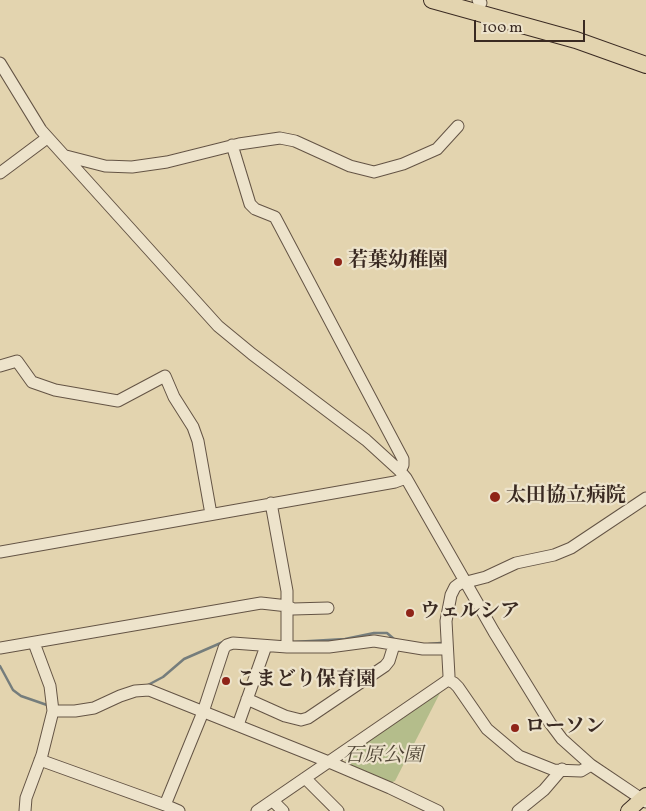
<!DOCTYPE html>
<meta charset="utf-8">
<style>
body{margin:0}
#map{position:relative;width:646px;height:811px;overflow:hidden;background:#e3d4af;font-family:Vollkorn,serif}
canvas{display:block}
.scale{position:absolute;left:474px;top:20px;width:111px;height:22px;box-sizing:border-box;border:2px solid #3a2a22;border-top:0;padding-left:6px;font-size:15px;line-height:18px;white-space:nowrap;color:#3a2a22;-webkit-text-stroke:4px #ede3cb;paint-order:stroke}
</style>
<div id="map">
<canvas width="646" height="811"></canvas>
<div class="scale">100 m</div>
</div>
<script>
const ctx = document.querySelector('canvas').getContext('2d');
ctx.lineJoin = 'round';
function paint(path, color) { ctx.fillStyle = color; ctx.fill(path, 'evenodd'); }
const shape = rows => new Path2D(rows.map(r => 'M' + r).join(''));
function stroke(path, color, width, dash) { ctx.strokeStyle = color; ctx.lineWidth = width; ctx.lineCap = dash ? 'butt' : 'round'; ctx.setLineDash(dash || []); ctx.stroke(path); }
function write(font, color, halo, rows, align = 'center') {
  ctx.font = font + ' Vollkorn,"Noto Serif JP",serif'; ctx.lineWidth = 4.5; ctx.setLineDash([]); ctx.textBaseline = 'middle'; ctx.strokeStyle = halo; ctx.fillStyle = color; for (const [text, x, y, turn = 0] of rows) {
    ctx.save(); ctx.translate(x, y); ctx.rotate((+turn || 0) * Math.PI / 180); ctx.textAlign = isNaN(turn) ? turn : align; if (halo) ctx.strokeText(text, 0, 0); ctx.fillText(text, 0, 0); ctx.restore();
  }
}
paint(shape([
 [441,691,395,781,390,783,346,764,345,757]
]), '#b4bd8b');
stroke(shape([
 [293,642,345,639,374,633,387,633,394,639],
 [429,644,440,643],
 [0,666,13,690,21,696,47,705],
 [146,686,163,677,184,659,223,642]
]), '#757d7c', 2.5);
const minor = shape([
 [478,0,481,3],
 [0,63,41,130,218,326,252,354,366,440,400,471,406,478,494,632,550,723,562,739,591,765,646,802],
 [232,145,250,204,255,209,275,217,403,459,403,465,400,471],
 [66,156,105,166,132,167,167,162,239,144,280,138,295,141,350,166,374,172,403,164,437,149,458,126],
 [0,173,47,138],
 [0,366,17,361,32,382,55,390,118,401,165,376,174,397,193,427,198,441,211,514],
 [271,503,287,591,287,647],
 [0,552,395,482,406,478],
 [0,648,261,603,288,606,293,609,328,608],
 [448,680,454,683,458,687,487,729,519,756,554,770,581,771,591,765],
 [247,699,285,716,301,720,308,718,385,666,389,661,394,645],
 [53,711,75,711,94,708,120,696,135,691,149,690,329,762,390,788,438,811],
 [238,725,266,646],
 [40,760,165,805],
 [305,778,338,811],
 [273,801,283,811],
 [25,811,26,798,42,755,53,711,50,686,34,643],
 [179,811,165,805,203,712,224,648,227,645,233,643,287,647,329,647,374,641,423,649,447,649],
 [257,811,448,680,449,676,446,621,451,595,455,587,459,584,486,577,516,563,554,555,571,548,646,498],
 [518,811,544,790,562,769]
]);
const major = shape([
 [628,811,646,795]
]);
const highway = shape([
 [432,0,576,40,646,65]
]);
stroke(minor, '#645445', 13);
stroke(major, '#3a2a22', 16);
stroke(highway, '#3a2a22', 18);
stroke(minor, '#ede3cb', 11);
stroke(major, '#e3d4af', 14);
stroke(highway, '#e3d4af', 16);
for (const [x, y, r, color] of [
 [338,262,5,"#8f2418"],
 [495,497,6,"#8f2418"],
 [410,613,5,"#8f2418"],
 [226,681,5,"#8f2418"],
 [515,728,5,"#8f2418"]
]) { const dot = new Path2D(); dot.arc(x, y, r, 0, 2 * Math.PI); ctx.fillStyle = color; ctx.fill(dot); stroke(dot, '#ede3cb', 2); }
write('bold 20px', '#3a2a22', '#ede3cb', [
 ["若葉幼稚園",348,262],
 ["太田協立病院",506,497],
 ["ウェルシア",420,613],
 ["こまどり保育園",236,681],
 ["ローソン",525,728]
], 'left');
write('italic 20px', '#524737', '#ede3cb', [
 ["石原公園",383,757]
]);
</script>
